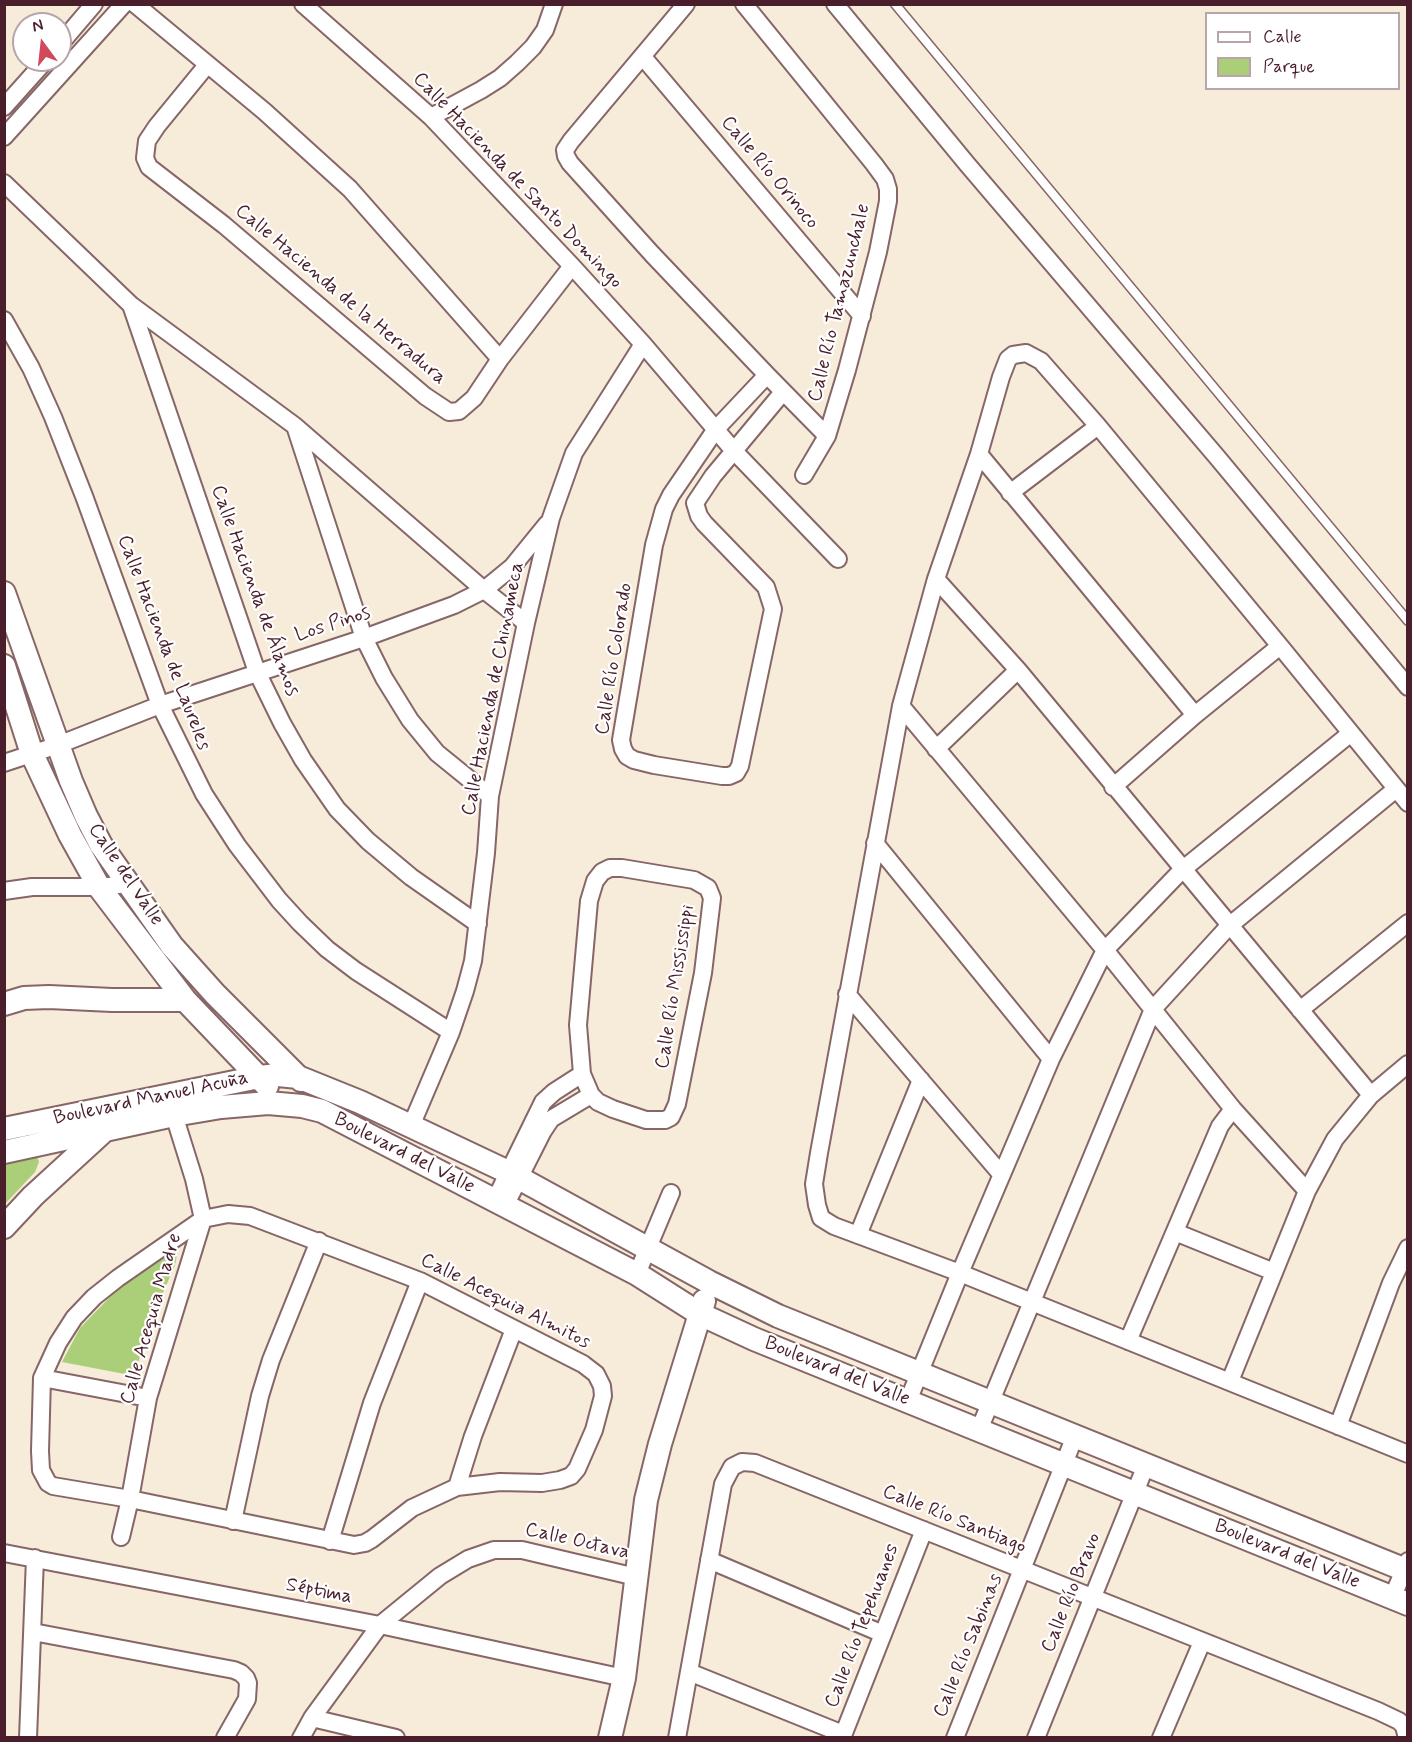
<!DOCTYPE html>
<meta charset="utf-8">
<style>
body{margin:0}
#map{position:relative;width:1412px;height:1742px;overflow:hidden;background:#f7ebd9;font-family:Mynerve,sans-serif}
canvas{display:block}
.frame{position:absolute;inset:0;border:6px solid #4a1f2b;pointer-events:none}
.legend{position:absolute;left:1205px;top:12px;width:195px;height:78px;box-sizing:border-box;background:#fff;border:2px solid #b7a5aa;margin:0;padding:8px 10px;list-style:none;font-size:18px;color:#4a1f2b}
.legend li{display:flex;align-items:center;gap:12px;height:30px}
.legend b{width:30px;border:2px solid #b7a5aa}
.north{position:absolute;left:12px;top:12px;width:60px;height:60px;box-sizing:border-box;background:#fff;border:2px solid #b7a5aa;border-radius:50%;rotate:345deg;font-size:16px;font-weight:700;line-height:24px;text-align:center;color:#4a1f2b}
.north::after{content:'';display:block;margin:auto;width:21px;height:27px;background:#d1495b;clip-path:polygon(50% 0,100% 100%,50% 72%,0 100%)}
</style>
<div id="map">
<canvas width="1412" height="1742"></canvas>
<div class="frame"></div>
<ul class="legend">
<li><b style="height:8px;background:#fff"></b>Calle</li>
<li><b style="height:16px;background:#abcf78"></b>Parque</li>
</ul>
<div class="north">N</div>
</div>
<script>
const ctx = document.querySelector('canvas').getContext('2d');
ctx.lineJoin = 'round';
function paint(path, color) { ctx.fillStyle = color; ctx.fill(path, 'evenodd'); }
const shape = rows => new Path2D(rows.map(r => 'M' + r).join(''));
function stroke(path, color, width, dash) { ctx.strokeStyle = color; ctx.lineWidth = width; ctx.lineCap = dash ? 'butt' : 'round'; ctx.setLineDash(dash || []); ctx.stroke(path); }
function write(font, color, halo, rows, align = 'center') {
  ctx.font = font + ' Mynerve,sans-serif'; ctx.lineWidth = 4.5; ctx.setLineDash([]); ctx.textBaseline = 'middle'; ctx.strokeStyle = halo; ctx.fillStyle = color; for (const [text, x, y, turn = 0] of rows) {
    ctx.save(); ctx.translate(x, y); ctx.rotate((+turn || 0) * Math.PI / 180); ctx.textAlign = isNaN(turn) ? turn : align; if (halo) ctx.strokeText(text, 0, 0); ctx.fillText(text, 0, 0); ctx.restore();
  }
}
paint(shape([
 [5,1156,37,1156,39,1162,35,1172,5,1204],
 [170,1249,178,1250,175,1265,146,1332,135,1376,62,1362,80,1328,133,1273]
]), '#abcf78');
const lane = shape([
 [895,4,1408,621]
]);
const street = shape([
 [135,4,264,111,350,189,500,359],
 [303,4,431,117,572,266,643,344,734,451,838,559],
 [686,4,571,141,565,150,566,156,570,163,652,254,767,375,827,436],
 [744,4,874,164,885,179,888,189,888,201,878,252,847,370,827,436,804,475],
 [835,4,967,164,1217,457,1408,687],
 [60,44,94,4],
 [643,57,862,316],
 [207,65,157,126,147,141,145,158,149,167,224,225,425,396,449,412,459,411,474,398,500,359,572,266],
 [4,107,46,60],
 [431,117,481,90,500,78,517,63,533,47,545,30,554,4],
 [4,137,124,4],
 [4,183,131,305,295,426,484,590,526,623],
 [131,305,257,672,282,723,303,760,337,809,368,841,411,877,478,924],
 [4,320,31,368,53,417,84,496,160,705,204,794,237,845,279,900,300,923,327,949,356,971,451,1032],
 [767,375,716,429,671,495,664,509,654,545,621,740,623,749,627,756,634,760,654,765,722,776,729,776,736,773,740,766,773,609,766,587,704,523,699,516,695,503,713,476,783,392],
 [295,426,364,638,384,678,410,720,437,753,490,796],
 [979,454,1195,715],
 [1010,493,1098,426],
 [936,579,1018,670,1371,1095],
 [901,706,1105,950,1233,1109,1307,1191],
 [936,749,1018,670],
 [4,763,58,745,160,705,364,638,454,605,484,590,512,567,547,524],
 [1113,787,1195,715,1280,646],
 [1408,803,1280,646,1098,426,1041,361,1026,353,1013,355,1008,359,1001,377,979,454,936,579,901,706,819,1153,814,1184,817,1205,821,1218,834,1226,960,1273,1408,1454],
 [875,843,1051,1059],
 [610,868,622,868,694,880,708,888,712,898,703,973,677,1104,671,1117,665,1120,646,1120,613,1109,598,1102,591,1095,582,1074,578,1025,589,901,595,881,602,872,610,868],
 [4,891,32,887,99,887,128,884],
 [847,994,1001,1174],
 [1300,1010,1408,923],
 [411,1126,451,1032,465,991,473,961,486,853,490,796,526,623,551,518,574,453,643,344],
 [495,1200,543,1102,554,1092,582,1074],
 [505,1206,543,1131,551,1119,591,1095],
 [228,1214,250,1216,420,1281,583,1364,596,1374,602,1386,603,1396,594,1430,577,1469,571,1476,560,1480,542,1483,500,1482,457,1487,412,1508,372,1539,365,1543,354,1545,130,1499,53,1486,48,1483,41,1470,40,1451,42,1378,58,1343,74,1318,94,1297,118,1278,203,1219,228,1214],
 [1175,1232,1274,1272],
 [858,1235,921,1080],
 [637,1274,671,1193],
 [1128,1341,1220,1126,1233,1109],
 [42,1378,148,1398],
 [1230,1381,1307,1191,1335,1139,1371,1095,1408,1064],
 [908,1401,960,1273,1051,1059,1105,950,1182,870,1351,733],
 [1338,1426,1391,1283,1408,1248],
 [979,1430,1153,1009,1229,926,1396,789],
 [457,1487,473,1436,514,1329],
 [233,1521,260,1396,271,1360,319,1241],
 [121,1537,130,1499,148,1398,203,1219,194,1179,174,1115],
 [330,1541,372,1403,420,1281],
 [4,1553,380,1625,624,1678],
 [709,1560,883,1634],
 [1392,1598,1408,1561],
 [33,1632,234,1670,241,1673,246,1678,248,1683,247,1699,225,1738],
 [689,1672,843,1734],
 [312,1718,396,1738],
 [28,1738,35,1558],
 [301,1738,312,1718,380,1625,440,1576,468,1559,494,1550,522,1550,636,1577],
 [677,1738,723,1484,732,1467,742,1462,755,1463,1378,1711,1399,1721,1404,1726,1407,1738],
 [842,1738,924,1530],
 [955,1738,1075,1436],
 [1036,1738,1146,1465],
 [1161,1738,1202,1642]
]);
const secondary = shape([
 [4,593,71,781,86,816,101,845,172,946,215,994,301,1080],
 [4,666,32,754,70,835,99,887,185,1000,267,1086],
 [4,1004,24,998,49,997,112,1000,185,1000],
 [4,1129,259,1077,278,1075,298,1077,360,1102,508,1172,709,1282,778,1316,1408,1571],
 [4,1152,174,1115,221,1107,268,1103,302,1106,322,1111,637,1274,700,1314,754,1339,1408,1604],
 [4,1227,33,1196,105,1130],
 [610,1738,624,1678,646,1500,660,1444,704,1301]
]);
stroke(lane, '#876668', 11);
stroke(street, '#876668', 20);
stroke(secondary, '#876668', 26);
stroke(lane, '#fff', 8);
stroke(street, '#fff', 16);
stroke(secondary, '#fff', 22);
write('20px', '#4a1f2b', '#fff', [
 ["Calle Río Orinoco",769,173,50],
 ["Calle Hacienda de Santo Domingo",517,181,46],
 ["Calle Hacienda de la Herradura",340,295,40],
 ["Calle Río Tamazunchale",840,303,-76],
 ["Calle Hacienda de Álamos",254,591,70],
 ["Los Pinos",333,625,-18],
 ["Calle Hacienda de Laureles",163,643,69],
 ["Calle Río Colorado",615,659,-81],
 ["Calle Hacienda de Chinameca",494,689,-79],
 ["Calle del Valle",125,875,56],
 ["Calle Río Mississippi",676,987,-81],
 ["Boulevard Manuel Acuña",151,1099,-12],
 ["Boulevard del Valle",404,1154,27],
 ["Calle Acequia Almitos",505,1302,27],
 ["Calle Acequia Madre",152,1319,-74],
 ["Boulevard del Valle",837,1372,22],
 ["Calle Río Santiago",954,1520,22],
 ["Calle Octava",577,1542,13],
 ["Boulevard del Valle",1287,1555,22],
 ["Séptima",319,1592,11],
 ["Calle Río Bravo",1072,1593,-68],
 ["Calle Río Tepehuanes",863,1626,-69],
 ["Calle Río Sabinas",969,1646,-68]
]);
</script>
